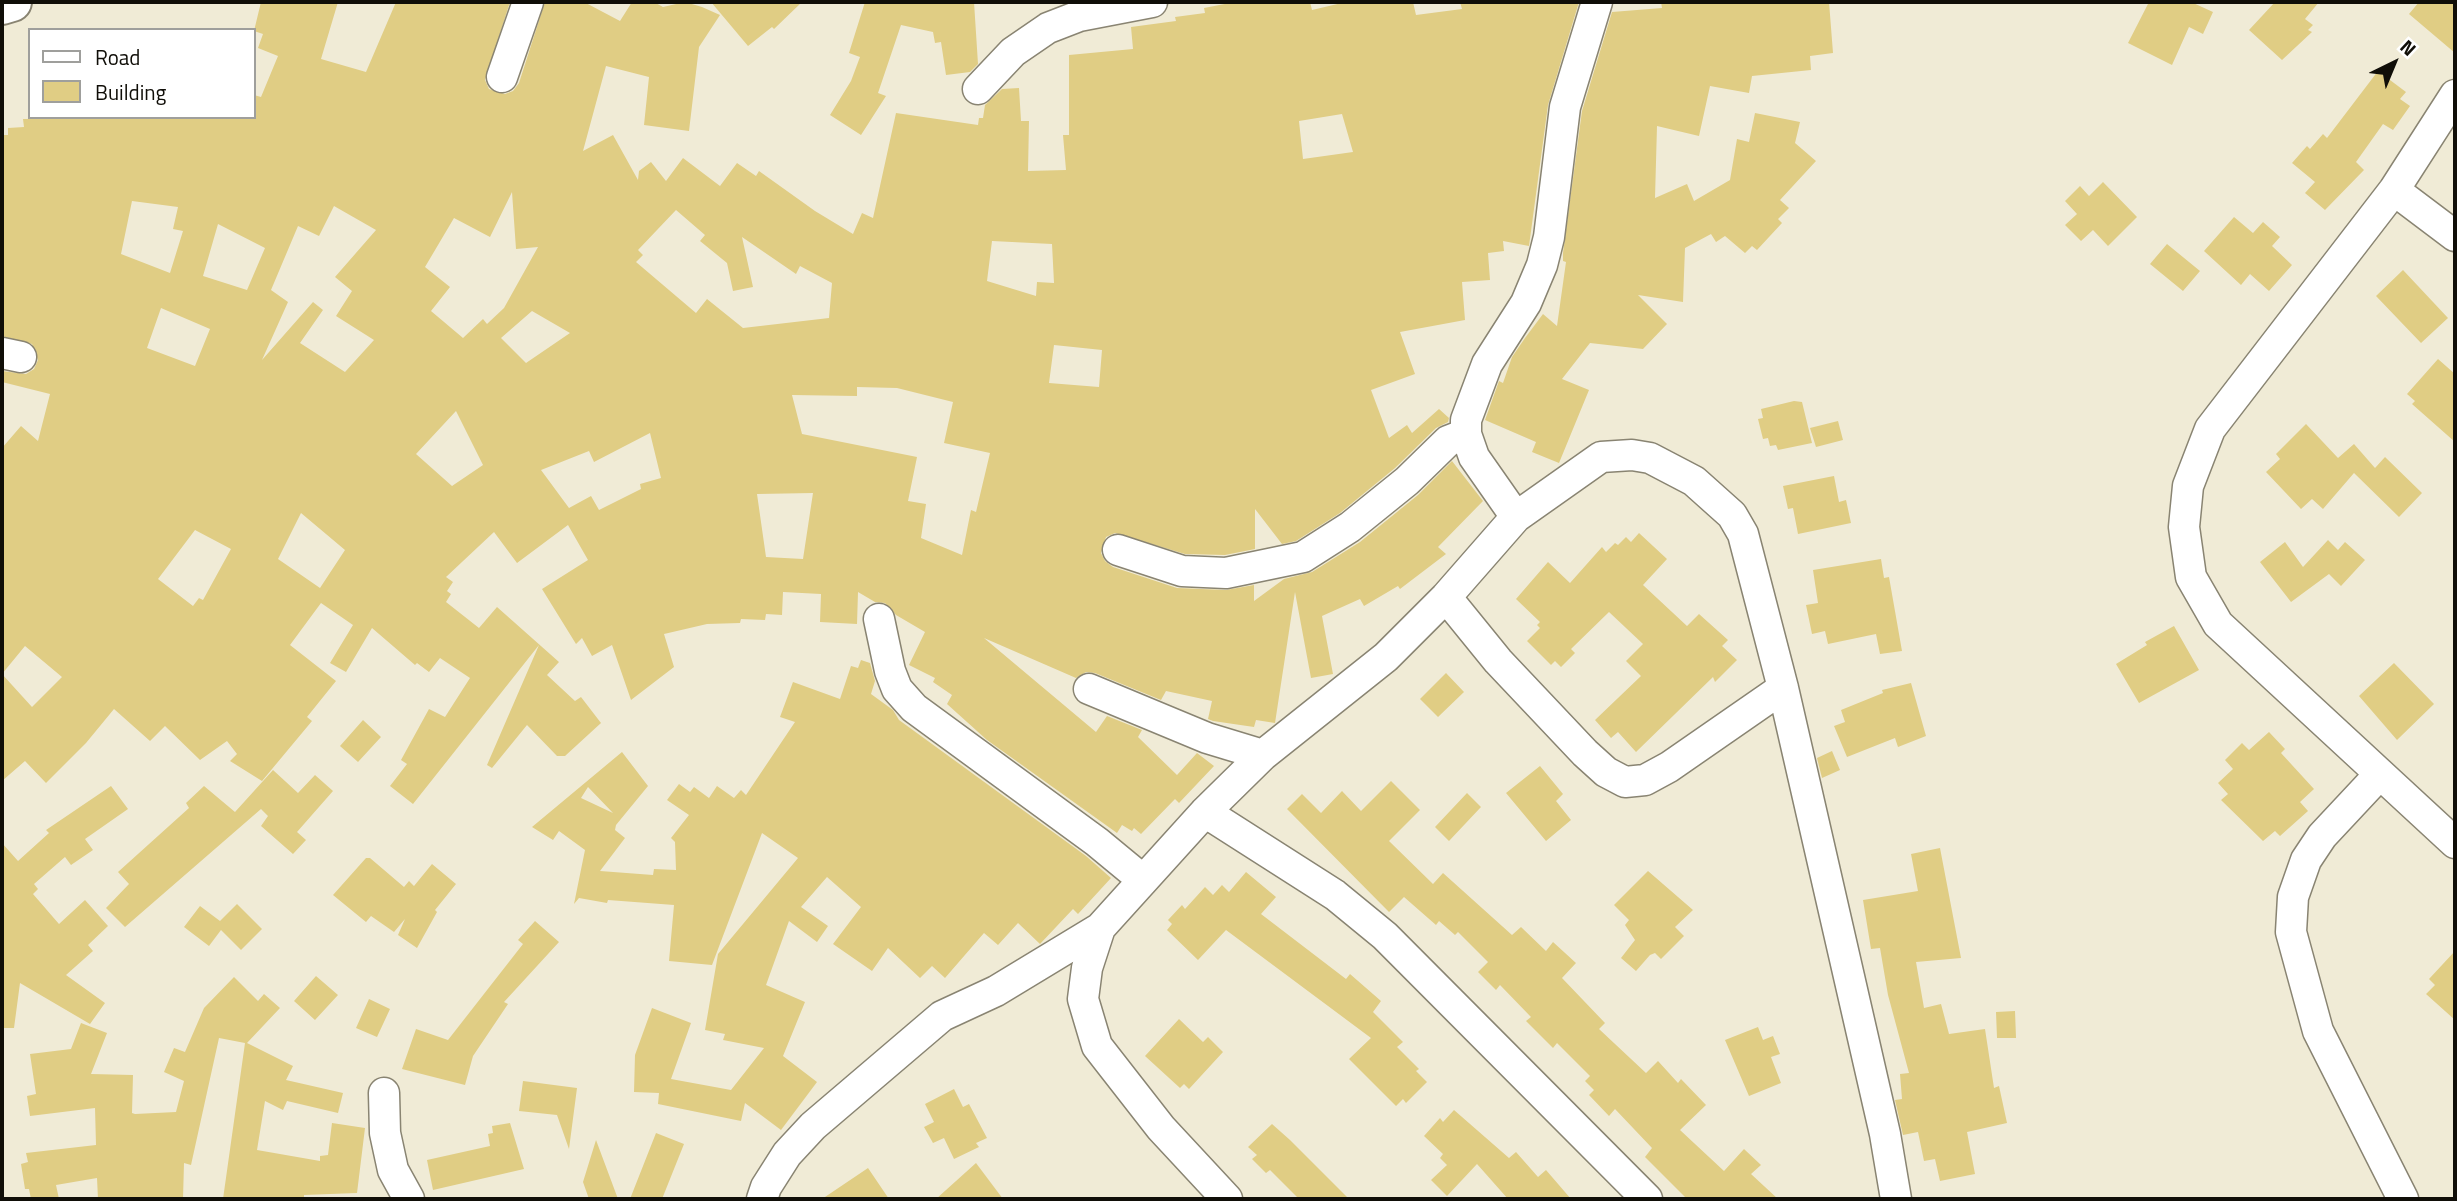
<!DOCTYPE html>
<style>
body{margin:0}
#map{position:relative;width:2457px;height:1201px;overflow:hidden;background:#f0ebd6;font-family:"Titillium Web",sans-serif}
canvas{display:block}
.frame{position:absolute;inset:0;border:4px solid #100e08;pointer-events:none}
.legend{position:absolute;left:28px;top:28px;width:228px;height:91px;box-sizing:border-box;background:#fff;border:2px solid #9f9f9c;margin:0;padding:9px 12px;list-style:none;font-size:21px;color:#100e08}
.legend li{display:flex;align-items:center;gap:14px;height:35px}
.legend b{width:35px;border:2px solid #9f9f9c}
.north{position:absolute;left:2359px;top:28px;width:70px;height:70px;-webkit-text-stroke:5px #fff;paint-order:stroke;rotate:43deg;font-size:19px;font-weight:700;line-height:28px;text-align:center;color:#100e08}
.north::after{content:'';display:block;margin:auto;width:24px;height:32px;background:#100e08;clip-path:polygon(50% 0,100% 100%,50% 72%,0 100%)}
</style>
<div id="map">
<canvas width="2457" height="1201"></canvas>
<div class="frame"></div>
<ul class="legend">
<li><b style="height:9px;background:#fff"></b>Road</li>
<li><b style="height:19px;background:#e0cd84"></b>Building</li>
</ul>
<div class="north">N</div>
</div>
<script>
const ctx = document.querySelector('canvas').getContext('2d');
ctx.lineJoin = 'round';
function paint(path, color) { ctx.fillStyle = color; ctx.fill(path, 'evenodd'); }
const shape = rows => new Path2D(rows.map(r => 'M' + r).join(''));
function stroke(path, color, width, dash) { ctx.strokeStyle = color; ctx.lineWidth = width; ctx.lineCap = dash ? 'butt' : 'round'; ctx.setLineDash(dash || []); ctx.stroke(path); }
paint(shape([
 [261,2,338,2,321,59,366,72,396,2,510,2,485,80,489,89,505,94,513,91,519,83,545,2,584,2,620,21,632,2,654,2,663,7,685,2,702,7,720,15,699,47,689,131,644,125,649,77,606,66,583,151,613,135,638,180,639,171,651,162,666,181,683,158,720,186,737,163,756,176,759,171,815,211,853,234,862,213,873,218,896,113,978,125,979,118,983,118,985,105,1002,89,1019,88,1021,121,1029,121,1028,171,1066,170,1063,135,1069,135,1069,55,1133,49,1131,27,1176,21,1175,17,1205,13,1204,8,1235,2,1310,2,1312,10,1346,2,1413,2,1416,15,1462,9,1460,2,1579,2,1548,105,1529,246,1503,241,1504,251,1488,253,1490,280,1462,282,1465,320,1400,332,1415,374,1371,390,1389,438,1407,425,1412,433,1439,409,1449,418,1448,422,1436,428,1395,468,1340,513,1296,541,1282,544,1255,509,1255,549,1225,555,1185,554,1115,533,1106,537,1101,553,1105,561,1113,567,1177,588,1226,590,1254,585,1254,601,1284,579,1312,572,1360,542,1418,495,1452,461,1483,501,1438,547,1446,554,1400,589,1398,586,1364,606,1360,599,1322,616,1333,674,1311,678,1295,592,1275,723,1256,720,1254,727,1213,721,1208,719,1212,701,1166,691,1161,700,1095,673,1086,672,1076,678,984,638,1096,732,1107,716,1142,730,1138,737,1177,775,1197,753,1214,766,1179,803,1175,799,1141,834,1134,828,1132,831,1122,825,1117,833,987,740,947,704,952,695,933,682,935,678,909,665,925,632,896,615,885,603,875,602,858,592,857,624,820,622,821,594,783,592,782,615,766,614,765,620,741,619,740,623,707,624,664,634,674,667,631,700,612,645,592,656,582,638,576,644,542,589,588,560,568,525,517,563,494,532,446,577,453,582,447,591,451,594,446,602,479,628,497,607,559,662,547,675,575,701,581,697,601,723,565,756,557,756,527,725,492,768,487,765,539,645,413,804,390,786,407,764,401,760,429,709,445,717,470,678,440,658,429,672,417,663,415,665,372,628,346,672,330,663,353,625,321,603,290,645,336,681,307,717,312,721,262,781,230,761,237,754,227,741,200,760,165,726,150,741,114,709,86,743,46,783,25,761,2,781,2,448,21,426,38,441,50,394,2,382,2,371,26,374,34,369,38,360,32,344,2,336,2,135,8,135,8,128,24,127,23,119,254,117,254,95,261,97,278,56,258,48,263,34,254,31],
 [1342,114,1353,152,1303,159,1299,121],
 [512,192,516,249,538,247,504,308,487,324,483,319,463,338,431,311,450,287,425,267,454,218,490,237],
 [132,201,178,207,173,229,183,231,170,273,121,254],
 [334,206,376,230,335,277,352,291,336,316,374,340,345,372,300,343,323,310,313,302,262,360,288,302,271,290,298,226,319,236],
 [676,210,705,235,700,241,727,263,733,291,753,287,742,237,796,274,800,266,832,283,829,318,743,328,707,299,696,313,636,262,643,255,638,250],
 [218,224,265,248,247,290,203,276],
 [992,241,1052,244,1054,283,1037,282,1036,296,987,281],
 [161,308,210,329,195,366,147,348],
 [532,311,570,333,526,363,501,338],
 [1054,345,1102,350,1099,387,1049,383],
 [857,387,897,388,953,402,944,443,990,453,976,512,971,510,962,555,921,538,926,504,908,501,917,457,802,434,792,395,857,396],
 [456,411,483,465,452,486,416,454],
 [650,433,661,478,640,484,641,489,599,510,591,496,569,508,541,470,589,451,594,462],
 [813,493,803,559,766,557,757,494],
 [301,513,345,550,320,588,278,559],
 [195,530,231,549,203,600,199,598,193,606,158,579],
 [25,646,62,677,32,707,2,674],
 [711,2,802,2,774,29,772,27,748,46],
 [865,2,974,2,978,64,970,72,946,75,941,42,935,43,933,32,901,25,878,93,886,96,861,135,830,115,851,81,860,57,849,53],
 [1661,2,1829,2,1833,53,1810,56,1811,70,1752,76,1749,93,1710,86,1699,136,1657,126,1655,198,1687,184,1694,201,1730,180,1737,139,1749,142,1755,113,1800,122,1795,143,1816,161,1780,200,1789,208,1778,219,1782,223,1757,250,1752,246,1745,253,1725,236,1716,242,1711,234,1685,248,1683,302,1638,295,1667,324,1643,349,1590,343,1562,379,1589,390,1559,463,1532,452,1536,442,1485,420,1499,381,1503,383,1512,357,1525,338,1543,314,1557,326,1566,262,1563,261,1563,253,1582,111,1612,12,1662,8],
 [2149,2,2191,2,2213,12,2203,34,2189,27,2172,65,2128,43],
 [2275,2,2319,2,2305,19,2313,25,2308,30,2312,32,2282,60,2249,30],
 [2419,2,2455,2,2455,53,2409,14],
 [2378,71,2406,92,2400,99,2410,106,2393,130,2383,124,2356,162,2364,170,2325,210,2305,193,2315,182,2292,163,2307,146,2310,149,2323,134,2327,138],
 [2103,182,2137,217,2108,246,2093,230,2081,241,2065,225,2077,214,2065,201,2080,186,2089,196],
 [2234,217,2253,233,2263,222,2280,237,2272,246,2292,265,2269,291,2250,274,2241,285,2204,251],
 [2167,244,2200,271,2183,291,2150,264],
 [2403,270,2448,318,2421,343,2376,296],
 [2438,359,2455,374,2455,442,2412,404,2415,401,2407,394],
 [1794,401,1802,402,1812,443,1778,450,1776,445,1770,446,1768,438,1763,439,1758,419,1763,418,1761,409],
 [1838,421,1843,440,1816,447,1810,428],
 [2306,424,2338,458,2354,444,2375,468,2385,457,2422,493,2399,517,2354,473,2323,509,2312,499,2301,509,2266,472,2280,459,2276,454],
 [1834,476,1839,502,1846,500,1851,523,1798,534,1793,508,1788,509,1783,486],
 [1639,533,1667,559,1643,585,1687,626,1699,614,1728,640,1722,646,1737,660,1715,682,1713,677,1636,752,1618,732,1611,738,1595,720,1641,676,1626,661,1643,644,1609,612,1571,649,1575,653,1561,667,1555,661,1551,665,1527,641,1540,628,1537,625,1540,622,1516,599,1548,562,1570,583,1602,547,1606,552,1615,543,1618,545,1626,537,1631,542],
 [2328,540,2338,550,2345,542,2365,560,2341,586,2329,574,2291,602,2260,562,2285,542,2303,567],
 [1881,559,1884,578,1889,577,1902,651,1880,654,1876,634,1828,644,1825,631,1812,634,1806,605,1818,603,1813,570],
 [2174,626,2199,670,2139,703,2116,664,2147,645,2145,642],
 [861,660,870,663,875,681,871,694,893,710,899,720,1086,856,1111,878,1078,914,1073,909,1040,944,1018,923,998,945,984,933,945,978,932,966,920,978,888,948,872,971,833,944,861,907,827,877,801,907,828,926,817,942,789,921,766,985,805,1002,783,1056,817,1082,781,1130,745,1103,741,1121,658,1104,659,1093,634,1092,635,1055,652,1008,691,1023,671,1079,731,1090,764,1048,723,1040,725,1034,705,1030,718,954,798,858,762,833,712,965,669,961,674,905,608,900,607,903,579,898,574,904,585,850,559,831,553,840,532,827,622,752,648,786,616,825,615,830,625,838,600,871,653,875,654,869,676,870,675,842,671,838,689,815,667,800,679,784,690,792,694,787,709,798,717,786,734,798,741,790,746,795,795,722,780,717,793,682,840,699,851,666,858,668],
 [588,787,613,813,581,798],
 [2394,663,2434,704,2397,740,2359,696],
 [1446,673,1464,692,1438,717,1420,699],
 [1911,683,1926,736,1898,747,1895,738,1847,757,1834,726,1845,722,1841,710,1883,693,1882,690],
 [363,720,381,737,358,762,340,746],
 [2269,732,2285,749,2281,753,2314,789,2300,802,2308,811,2280,836,2275,831,2263,841,2221,800,2228,794,2218,783,2233,769,2225,760,2242,743,2249,750],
 [1832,751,1840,770,1822,778,1817,758],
 [1540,766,1563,794,1556,801,1571,820,1546,841,1506,793],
 [273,770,298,793,315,775,333,791,297,832,306,840,293,854,261,826,268,816,261,809,125,927,106,908,129,884,118,872,189,808,186,803,204,786,235,812],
 [1391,781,1420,810,1389,841,1433,884,1443,873,1512,935,1521,927,1546,951,1553,942,1576,963,1562,978,1605,1023,1599,1029,1646,1073,1658,1061,1678,1083,1681,1079,1706,1105,1680,1130,1724,1171,1744,1149,1761,1165,1751,1174,1778,1199,1687,1199,1645,1157,1652,1148,1615,1109,1609,1116,1589,1095,1594,1090,1585,1081,1590,1076,1557,1043,1553,1048,1526,1021,1531,1017,1500,985,1496,990,1478,972,1488,962,1458,932,1455,935,1439,921,1436,925,1404,897,1389,912,1287,809,1302,794,1321,813,1342,791,1361,811],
 [111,786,128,809,85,839,93,850,71,865,65,857,34,884,38,889,33,894,59,924,85,900,108,926,88,945,93,951,66,975,105,1003,90,1024,20,983,14,1028,2,1028,2,843,18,861,49,833,46,830],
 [1467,793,1481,807,1449,841,1435,827],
 [1940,848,1961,958,1916,962,1924,1008,1941,1004,1949,1034,1985,1029,1994,1088,1999,1086,2007,1123,1967,1132,1975,1174,1940,1181,1935,1159,1924,1161,1918,1132,1903,1135,1895,1100,1902,1099,1900,1074,1909,1073,1888,995,1880,948,1871,949,1863,900,1918,891,1911,854],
 [366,858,370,858,404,887,409,881,414,886,432,864,456,884,435,910,437,912,417,948,398,935,405,919,394,932,371,916,366,922,333,895],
 [1648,871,1693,910,1675,927,1684,936,1661,959,1655,953,1650,955,1636,971,1621,958,1635,940,1625,925,1629,920,1614,905],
 [1246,872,1276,897,1261,914,1346,979,1350,974,1381,1001,1373,1012,1403,1042,1397,1047,1419,1069,1416,1071,1427,1082,1406,1103,1403,1099,1396,1106,1349,1059,1371,1038,1226,930,1198,960,1167,930,1172,924,1168,920,1182,905,1185,909,1205,887,1213,895,1222,885,1229,892],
 [237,904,262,929,241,950,221,930,209,946,184,927,200,906,220,921],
 [535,921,559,942,504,1002,508,1004,473,1056,465,1085,402,1069,416,1029,448,1040,523,944,518,940],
 [2455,951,2455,1020,2426,994,2435,985,2429,979],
 [316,976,338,995,315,1020,294,1001],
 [234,977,258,1001,264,994,280,1008,247,1043,293,1066,286,1080,343,1093,338,1113,287,1101,283,1110,265,1101,257,1150,320,1161,320,1156,328,1155,332,1123,365,1128,357,1193,304,1195,304,1199,223,1199,245,1043,219,1038,191,1165,184,1163,183,1199,98,1199,97,1178,56,1185,59,1199,31,1199,29,1189,25,1189,21,1164,28,1162,26,1153,96,1145,95,1108,30,1116,27,1096,36,1094,30,1054,71,1049,81,1023,107,1033,91,1074,133,1075,132,1113,135,1114,176,1112,184,1081,164,1072,174,1048,185,1052,204,1008],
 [369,999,390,1009,377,1037,356,1028],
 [2015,1011,2016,1038,1997,1038,1996,1012],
 [1179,1019,1203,1042,1208,1037,1223,1052,1189,1089,1184,1084,1180,1088,1145,1056],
 [1758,1027,1763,1040,1773,1036,1780,1054,1771,1057,1781,1083,1749,1096,1725,1040],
 [523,1081,577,1088,569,1149,557,1115,519,1111],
 [954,1089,963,1107,969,1104,987,1138,976,1143,979,1147,954,1159,944,1138,933,1143,924,1127,934,1122,925,1104],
 [1454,1110,1509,1158,1516,1152,1538,1177,1546,1170,1571,1199,1508,1199,1477,1164,1447,1196,1431,1180,1447,1165,1440,1158,1443,1154,1424,1136,1440,1118,1443,1122],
 [510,1123,524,1169,433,1190,427,1160,490,1146,488,1134,493,1133,492,1126],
 [1272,1124,1290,1140,1349,1199,1299,1199,1270,1170,1266,1173,1252,1159,1257,1155,1248,1147],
 [656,1133,684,1144,662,1199,630,1199],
 [596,1140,618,1199,589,1199,583,1182],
 [976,1163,1003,1199,936,1199],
 [868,1168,889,1199,822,1199]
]), '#e0cd84');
const minor = shape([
 [502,77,528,2],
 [978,89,1013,52,1048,28,1079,16,1152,2],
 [2455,95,2394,190,2210,429,2188,486,2184,527,2191,577,2218,624,2455,843],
 [2394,190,2455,236],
 [2,353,21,357],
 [1516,517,1474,457,1466,434,1466,420,1487,364,1526,303,1542,265,1549,237,1565,107,1597,2],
 [1118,550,1182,571,1226,573,1303,557,1350,527,1407,481,1448,441,1466,434],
 [1446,597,1498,661,1585,753,1606,772,1625,782,1645,780,1669,767,1783,688],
 [879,619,890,671,897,689,914,708,1097,842,1143,880],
 [1089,689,1207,738,1263,755],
 [2380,774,2322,836,2306,860,2293,897,2291,932,2318,1031,2403,1199],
 [1205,812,1335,895,1385,936,1647,1199],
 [384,1093,385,1133,393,1170,409,1199],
 [762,1199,766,1187,787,1154,813,1126,942,1016,996,991,1100,928],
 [1227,1199,1161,1128,1097,1046,1083,999,1087,968,1100,928,1205,812,1263,755,1386,657,1446,597,1516,517,1601,457,1632,455,1650,458,1694,481,1732,515,1743,534,1783,688,1885,1134,1896,1199]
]);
const highway = shape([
 [2,5,12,2]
]);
stroke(minor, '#898472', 33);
stroke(highway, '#898472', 42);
stroke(minor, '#fff', 30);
stroke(highway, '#fff', 38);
</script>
